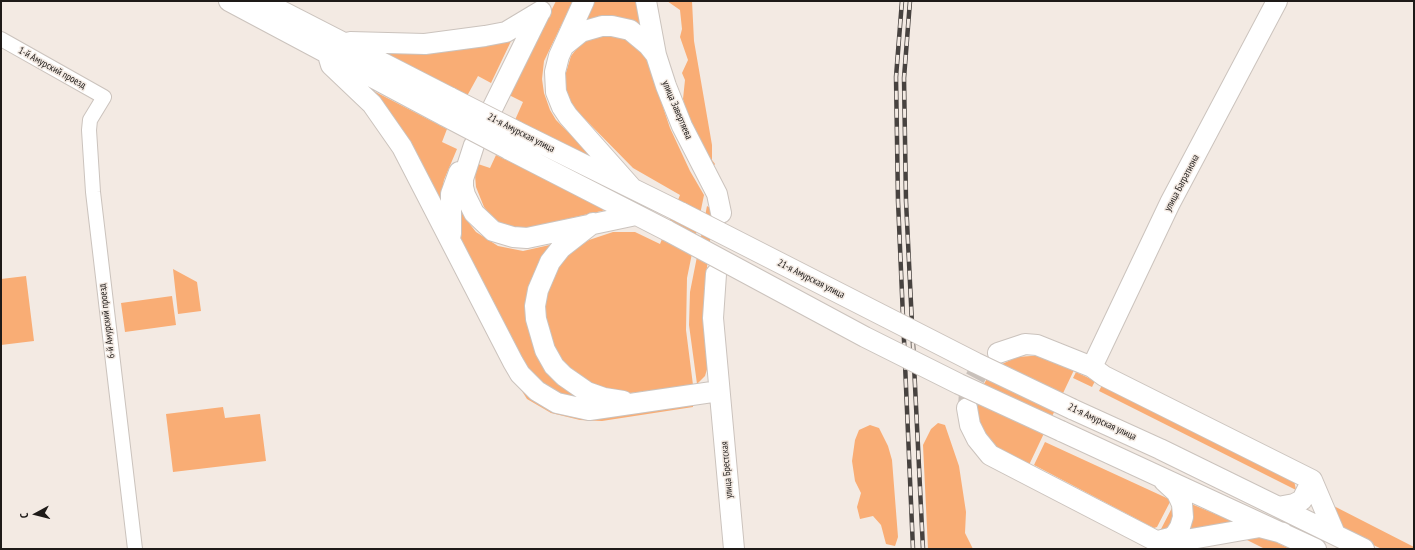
<!DOCTYPE html>
<meta charset="utf-8">
<style>
body{margin:0}
#map{position:relative;width:1415px;height:550px;overflow:hidden;background:#f3eae3;font-family:"PT Sans Narrow",sans-serif}
canvas{display:block}
.frame{position:absolute;inset:0;border:2px solid #1e1a18;pointer-events:none}
.north{position:absolute;left:16px;top:494px;width:40px;height:40px;-webkit-text-stroke:3px #f3eae3;paint-order:stroke;rotate:263deg;font-size:11px;font-weight:700;line-height:16px;text-align:center;color:#1e1a18}
.north::after{content:'';display:block;margin:auto;width:14px;height:18px;background:#1e1a18;clip-path:polygon(50% 0,100% 100%,50% 72%,0 100%)}
</style>
<div id="map">
<canvas width="1415" height="550"></canvas>
<div class="frame"></div>
<div class="north">С</div>
</div>
<script>
const ctx = document.querySelector('canvas').getContext('2d');
ctx.lineJoin = 'round';
function paint(path, color) { ctx.fillStyle = color; ctx.fill(path, 'evenodd'); }
const shape = rows => new Path2D(rows.map(r => 'M' + r).join(''));
function stroke(path, color, width, dash) { ctx.strokeStyle = color; ctx.lineWidth = width; ctx.lineCap = dash ? 'butt' : 'round'; ctx.setLineDash(dash || []); ctx.stroke(path); }
function write(font, color, halo, rows, align = 'center') {
  ctx.font = font + ' "PT Sans Narrow",sans-serif'; ctx.lineWidth = 3; ctx.setLineDash([]); ctx.textBaseline = 'middle'; ctx.strokeStyle = halo; ctx.fillStyle = color; for (const [text, x, y, turn = 0] of rows) {
    ctx.save(); ctx.translate(x, y); ctx.rotate((+turn || 0) * Math.PI / 180); ctx.textAlign = isNaN(turn) ? turn : align; if (halo) ctx.strokeText(text, 0, 0); ctx.fillText(text, 0, 0); ctx.restore();
  }
}
paint(shape([
 [556,1,573,1,544,61,542,79,544,93,550,110,556,120,592,156,591,158,515,120,523,102,509,95],
 [594,1,640,1,646,31,584,25],
 [667,1,692,1,694,41,712,145,712,160,715,164,713,167,690,126,683,99,685,80,682,73,688,60,680,37,682,29,680,10],
 [607,35,627,39,642,52,647,59,670,128,690,171,704,195,687,278,686,330,693,385,631,393,599,389,571,371,556,353,547,328,545,307,547,292,558,267,568,254,589,240,613,232,635,232,660,244,680,195,633,168,575,109,568,99,564,79,571,56,578,47,587,40],
 [513,37,491,83,478,76,467,96,383,52],
 [366,87,447,129,442,142,457,149,444,180,440,201],
 [496,155,602,206,606,210,527,228,517,228,502,224,491,216,484,207,476,187,475,175,478,164,490,168],
 [457,204,465,218,476,232,498,246,523,251,554,244,531,301,577,393,578,403,532,379,461,246],
 [707,206,712,209,713,215,704,293,708,366,705,376,697,384,689,325,690,292],
 [173,269,197,282,201,311,178,314],
 [26,276,34,341,1,345,1,279],
 [172,296,176,325,125,332,121,303],
 [1031,356,1040,356,1074,370,1029,465,1002,454,980,431,976,405,981,389,988,377,1000,365,1017,357],
 [1076,372,1095,381,1092,387,1073,378],
 [1102,385,1294,480,1296,490,1099,391],
 [520,388,533,395,693,404,693,407,602,421,580,420,551,413,527,399],
 [223,407,225,418,260,414,266,461,173,472,166,414],
 [938,423,945,425,959,466,966,512,965,533,973,549,928,549,923,445,931,429],
 [870,425,879,428,888,446,892,460,898,537,895,546,886,544,881,525,873,516,860,519,857,507,861,493,855,481,852,461,855,440,859,430],
 [1045,442,1171,500,1157,527,1154,528,1034,465],
 [1175,502,1174,526,1160,531],
 [1326,502,1414,547,1414,549,1382,549,1371,544,1342,528],
 [1189,503,1237,523,1185,532],
 [1257,537,1272,540,1290,549,1265,549,1243,538]
]), '#f9ad75');
stroke(shape([
 [968,407,969,392,974,380,980,369,994,356]
]), '#c8c0ba', 20, [20, 10]);
const street = shape([
 [1,39,104,97,90,120,89,130,93,192,135,549]
]);
const secondary = shape([
 [229,1,445,116],
 [262,1,451,98],
 [584,1,559,56,555,72,556,92,562,107,568,116,631,187],
 [646,1,656,55,666,86,682,126,717,194,721,213],
 [350,42,425,44,485,36,506,32,541,11],
 [565,45,581,32,602,26,612,26,630,30,648,45,656,55],
 [328,55,331,65,372,104,402,147,513,362,520,374,537,391,557,403,589,410,719,391],
 [492,109,540,12],
 [516,131,682,213],
 [474,145,463,179,463,187,465,195,474,213,493,231,513,237,527,238,636,215],
 [508,149,668,231],
 [593,223,561,248,550,262,538,290,535,306,536,319,545,350,554,366,564,376,587,392,604,398,623,401],
 [451,234,451,194,459,172],
 [716,274,713,318,734,549],
 [998,353,1025,344,1037,345,1092,367,1104,376,1312,480,1335,534],
 [1092,367,1170,203,1277,1],
 [967,408,970,425,977,439,990,455,1156,541,1174,542,1260,527,1283,533],
 [1072,409,1160,449,1364,549],
 [1061,431,1316,549],
 [1278,507,1294,504,1302,500,1312,480],
 [1158,541,1170,538,1175,535,1180,527,1183,517,1182,504,1177,493,1164,481]
]);
stroke(street, '#cbc3bd', 16);
stroke(secondary, '#cbc3bd', 22);
stroke(street, '#fff', 14);
stroke(secondary, '#fff', 20);
const rail = shape([
 [902,1,896,77,898,201,913,549],
 [910,1,904,78,906,201,923,549]
]);
stroke(rail, '#47423f', 4.5);
stroke(rail, '#f3eae3', 3, [9]);
const secondaryBridge = shape([
 [451,98,516,131],
 [445,116,508,149],
 [682,213,976,363,1072,409],
 [668,231,865,337,959,384,1061,431]
]);
stroke(secondaryBridge, '#cbc3bd', 22, []);
stroke(secondaryBridge, '#fff', 20);
write('10px', '#1e1a18', '#f3eae3', [
 ["1-й Амурский проезд",52,68,29],
 ["улица Завертяева",677,110,67],
 ["21-я Амурская улица",521,133,27],
 ["улица Багратиона",1182,183,-62],
 ["21-я Амурская улица",811,279,27],
 ["6-й Амурский проезд",107,321,-97],
 ["21-я Амурская улица",1102,422,25],
 ["улица Брестская",727,470,-95]
]);
</script>
